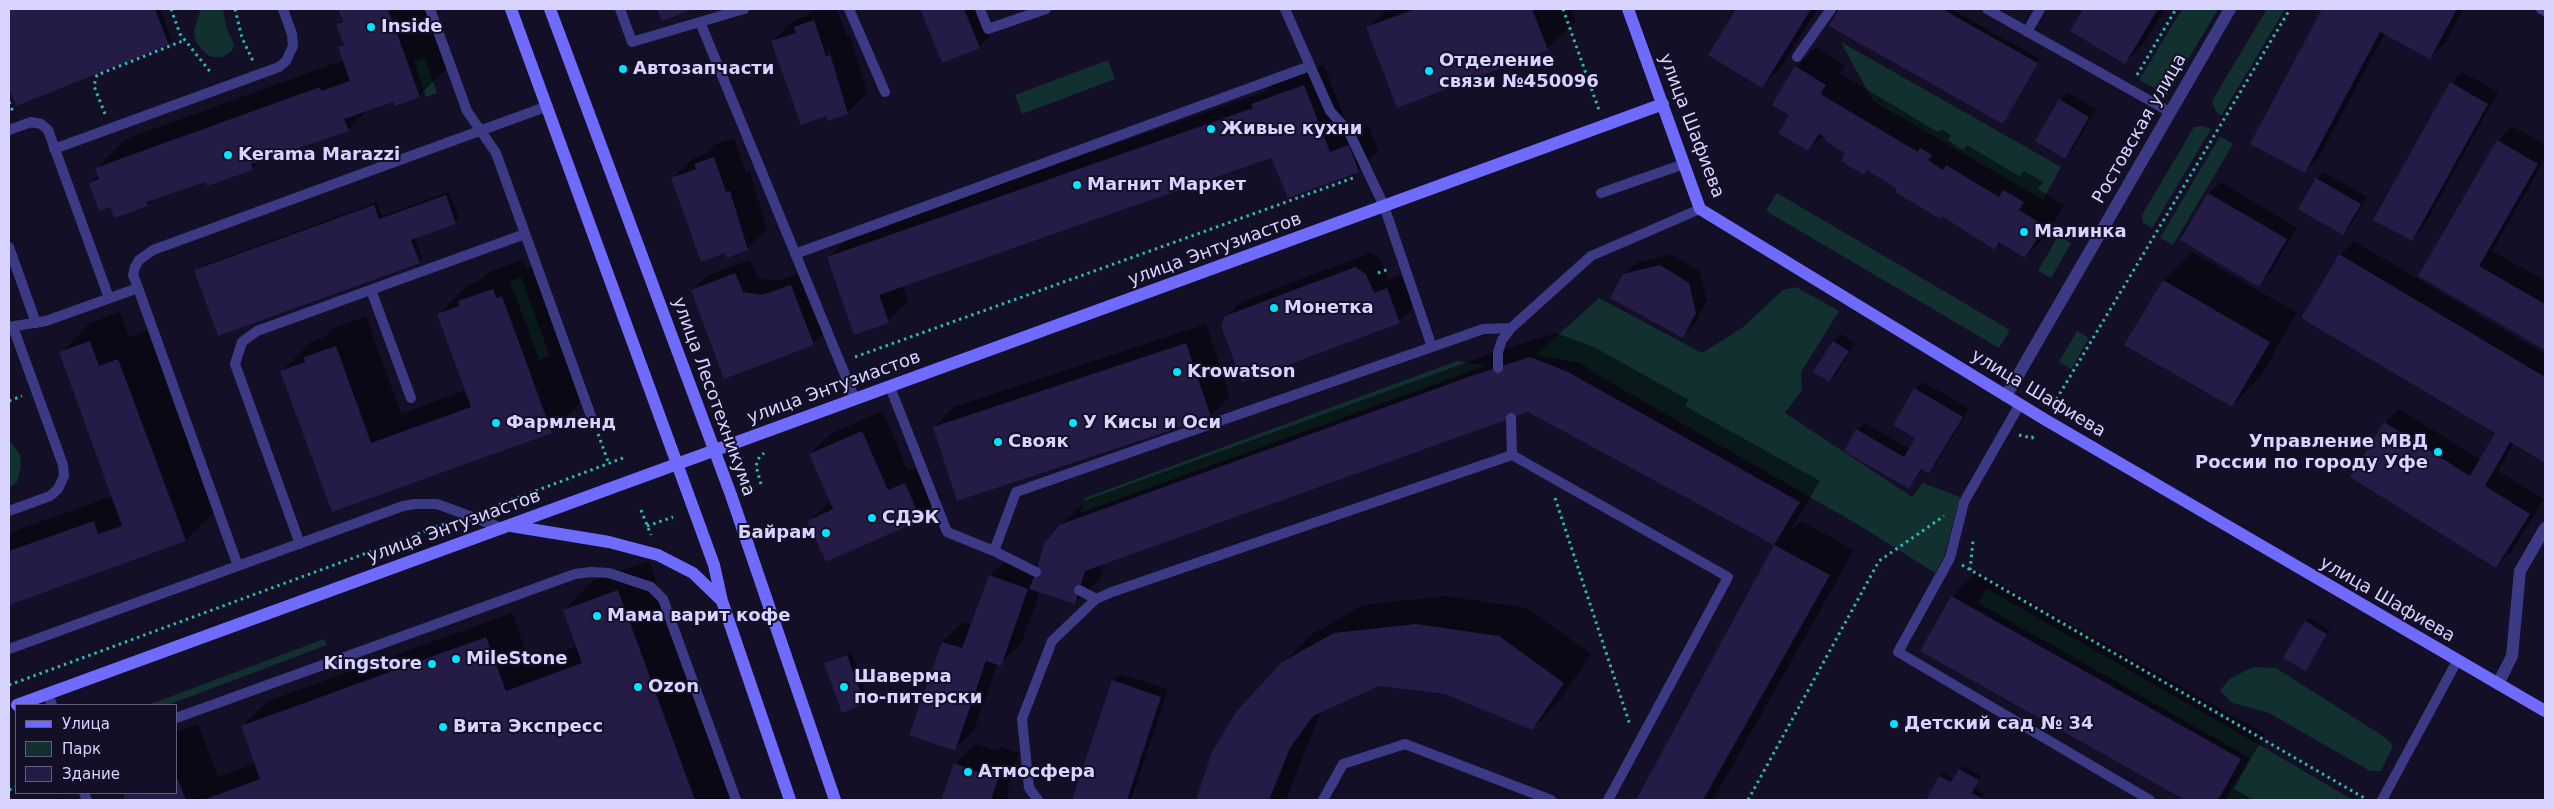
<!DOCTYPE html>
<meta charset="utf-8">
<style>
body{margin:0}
#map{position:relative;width:2554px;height:809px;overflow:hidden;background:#130f26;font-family:"DejaVu Sans",sans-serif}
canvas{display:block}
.frame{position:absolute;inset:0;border:10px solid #d9d4ff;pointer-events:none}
.legend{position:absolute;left:15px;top:704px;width:162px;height:90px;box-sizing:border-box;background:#130f26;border:1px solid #625e7d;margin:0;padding:6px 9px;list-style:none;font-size:15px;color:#d9d4ff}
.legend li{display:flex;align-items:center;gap:10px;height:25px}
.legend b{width:25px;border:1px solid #625e7d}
</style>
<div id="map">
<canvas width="2554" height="809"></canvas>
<div class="frame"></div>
<ul class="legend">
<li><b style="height:6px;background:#6f6bff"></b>Улица</li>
<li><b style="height:14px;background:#12302f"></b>Парк</li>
<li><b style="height:14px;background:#241b47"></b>Здание</li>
</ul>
</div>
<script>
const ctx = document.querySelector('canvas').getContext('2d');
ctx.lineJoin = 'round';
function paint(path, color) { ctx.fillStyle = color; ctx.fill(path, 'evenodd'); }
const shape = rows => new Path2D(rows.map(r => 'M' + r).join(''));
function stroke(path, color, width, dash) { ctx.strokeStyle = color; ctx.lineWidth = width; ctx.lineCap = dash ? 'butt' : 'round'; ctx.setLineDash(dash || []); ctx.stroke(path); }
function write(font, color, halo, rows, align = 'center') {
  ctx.font = font + ' "DejaVu Sans",sans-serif'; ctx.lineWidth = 4; ctx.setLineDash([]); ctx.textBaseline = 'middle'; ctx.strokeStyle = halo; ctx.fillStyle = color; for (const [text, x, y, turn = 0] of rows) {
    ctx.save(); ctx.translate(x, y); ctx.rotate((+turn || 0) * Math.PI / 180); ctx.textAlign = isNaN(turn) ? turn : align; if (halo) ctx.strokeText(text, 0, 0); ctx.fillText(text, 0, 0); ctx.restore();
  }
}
paint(shape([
 [201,9,223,9,226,26,234,45,232,51,222,57,212,57,205,53,196,42,194,30],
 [2182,9,2218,9,2167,95,2139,80],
 [2267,9,2285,9,2221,116,2215,110,2212,101],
 [1841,42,2061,167,2043,200,1873,101],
 [425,58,437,93,426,97,414,61],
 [1108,60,1115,79,1022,114,1015,95],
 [2203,126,2211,129,2152,228,2143,223,2142,215,2194,127],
 [2220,136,2233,144,2173,245,2160,238],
 [1777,193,2010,330,1999,348,1766,211],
 [2058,236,2071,243,2051,278,2038,271],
 [521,277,550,356,539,360,510,281],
 [1796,287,1839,311,1801,372,1802,390,1785,413,1912,497,1923,483,1960,497,1944,557,1935,573,1862,527,1596,374,1581,363,1541,356,1538,353,1599,298,1702,353,1742,328,1783,290],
 [2077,331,2089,338,2071,369,2059,362],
 [1457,361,1485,366,1080,513,1085,498],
 [9,439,20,455,21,467,17,482,9,488],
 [1986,588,2258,744,2353,800,2225,800,2250,758,1978,603],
 [324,639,327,645,168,705,148,705],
 [2253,667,2276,668,2386,738,2393,746,2381,771,2370,771,2269,713,2233,703,2220,691,2229,679]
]), '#12302f');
paint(shape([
 [9,9,160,9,172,40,169,44,16,104,9,85],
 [340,9,428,9,449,66,419,96,394,100,368,109,348,130,263,158,252,168,206,180,154,199,147,205,111,206,91,183,98,175,96,169,126,139,344,60,340,48,344,43,337,24,343,19],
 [814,9,837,9,847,36,850,35,867,92,847,113,826,115,773,41,793,21,806,16],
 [829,48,844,98,842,98,827,49],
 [921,9,980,9,990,36,979,47,942,61],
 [1387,9,1571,9,1576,21,1547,49,1368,28],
 [1737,9,1817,9,1782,66,1762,86,1710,54],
 [1840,9,1951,9,2040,59,2003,123,1830,26],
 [2084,9,2165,9,2145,42,2125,62,2072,31],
 [2323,9,2463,9,2445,43,2430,57,2385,33,2319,157,2304,172,2251,144],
 [1816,47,1845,65,1840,73,1843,75,1938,132,1941,129,1951,135,1948,140,1963,150,1967,145,2019,176,2024,171,2043,182,2038,189,2064,205,2045,237,2025,257,2001,242,1995,248,1868,170,1864,173,1847,153,1823,135,1808,150,1791,115,1796,67],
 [1324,65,1350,133,1369,126,1378,151,1358,171,1272,156,903,286,908,301,888,321,829,257,849,237,1267,91,1273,84],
 [2462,72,2498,92,2423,228,2412,240,2451,83],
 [2068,93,2096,109,2072,150,2064,157,2060,100],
 [2512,126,2545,145,2545,159,2492,251,2545,281,2545,348,2420,276,2498,141],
 [734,138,746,173,750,172,767,229,747,249,673,178,693,158,706,154,715,144],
 [2324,172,2367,197,2350,226,2343,233,2317,179],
 [2221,182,2297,228,2270,274,2258,285,2182,240,2209,194],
 [449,192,459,219,456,222,415,237,422,259,419,262,196,270,199,267,377,202,382,216],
 [2354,241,2545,354,2545,462,2514,443,2498,471,2544,499,2511,552,2496,566,2385,423,2399,409,2481,460,2497,433,2340,255],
 [2192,252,2297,313,2260,377,2232,406,2126,344,2164,280],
 [1370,253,1380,259,1388,280,1401,275,1414,307,1399,322,1226,317,1241,302],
 [1672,254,1700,272,1707,301,1694,325,1683,336,1624,274,1636,263],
 [523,260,526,269,532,267,581,402,551,432,332,511,282,371,312,341,326,336,335,327,366,317,401,414,466,390,439,314,468,285,481,280,489,272],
 [750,260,758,278,777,281,806,271,827,329,813,344,692,290,707,275],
 [120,312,129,337,148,330,216,510,186,540,9,604,9,533,112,496,61,353,90,323],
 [1206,324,1230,396,1210,416,934,427,954,407],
 [1556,333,1594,347,1689,400,1685,406,1820,481,1791,529,1801,521,1854,550,1713,800,1637,800,1776,545,1528,410,1104,563,1100,578,1075,603,1040,591,1021,644,1000,664,998,663,974,730,954,750,911,735,943,642,963,622,972,625,990,576,1010,556,1039,566,1060,526,1086,500,1501,350],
 [1841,334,1855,343,1837,373,1829,381,1834,342],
 [1923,382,1969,409,1936,464,1929,472,1923,469,1909,488,1857,430,1865,423,1910,449,1917,438,1915,389],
 [882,411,908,471,925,464,940,499,920,519,809,521,831,500,810,454,831,434],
 [649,561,736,800,127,800,124,793,176,793,176,732,198,724,218,777,256,763,243,726,268,701,512,613,530,663,577,646,564,610,594,580],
 [1977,571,2265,734,2234,789,2254,800,2187,800,1921,650,1952,597],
 [1445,596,1527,608,1591,654,1560,700,1532,729,1445,693,1379,684,1324,710,1318,718,1286,800,1197,800,1213,752,1283,663,1312,634,1363,605],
 [2309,618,2330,630,2309,666,2306,622],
 [851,652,868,700,865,703,825,664],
 [1120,674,1168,689,1131,800,1073,800,1113,681],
 [975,744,997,751,1001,747,1019,753,1007,789,1010,790,1007,800,942,800,955,764],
 [1963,766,1981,776,1975,789,1984,794,1980,800,1927,800,1943,773,1954,779],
 [63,797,64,800,54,800]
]), '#0007');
paint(shape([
 [9,9,155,9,169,45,16,106,9,88],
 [338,9,388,9,420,97,395,106,393,102,344,119,349,131,251,164,253,170,207,186,205,182,147,202,148,206,114,218,110,207,99,211,89,183,99,179,95,168,320,87,321,91,350,81,338,47,344,45,336,24,343,22],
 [657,9,693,9,662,21],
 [920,9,964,9,980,48,942,63],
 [1415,9,1532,9,1548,50,1397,108,1366,27],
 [1736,9,1811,9,1762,88,1708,55],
 [1839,9,1942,9,2038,63,2003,124,1829,26],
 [2083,9,2158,9,2125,64,2070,31],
 [2322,9,2457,9,2430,59,2380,32,2305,173,2250,144],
 [814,20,826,56,830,55,848,114,827,121,826,116,801,125,771,41,796,33,794,27],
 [1795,66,1826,85,1821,93,1822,95,1918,152,1920,148,1932,155,1928,160,1943,170,1946,165,1999,197,2003,190,2024,202,2019,210,2045,226,2025,258,1999,242,1995,250,1942,216,1940,219,1895,192,1897,189,1867,170,1864,175,1841,161,1845,153,1824,140,1826,138,1819,134,1808,151,1778,133,1789,115,1772,105],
 [2450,82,2488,104,2412,241,2373,220],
 [1304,85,1330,152,1349,145,1359,172,1288,198,1271,158,879,295,889,323,854,335,827,257,1253,108,1251,104],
 [2059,99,2089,117,2065,159,2035,141],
 [2497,140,2538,164,2479,266,2545,304,2545,350,2418,276],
 [714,157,726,192,730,191,748,250,727,258,725,253,701,262,671,178,696,169,694,164],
 [2316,178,2361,204,2343,235,2298,209],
 [2208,193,2287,239,2259,287,2180,240],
 [446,195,456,224,411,240,420,263,218,336,194,270,374,205,379,219],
 [2339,254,2545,377,2545,463,2510,442,2485,486,2530,514,2496,568,2350,477,2384,422,2470,476,2495,433,2301,318],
 [1660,265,1689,283,1696,313,1683,338,1610,298,1623,274],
 [1355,267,1366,274,1374,293,1387,288,1400,323,1242,382,1221,326,1225,316],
 [735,273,743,292,762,295,791,285,814,345,724,379,691,290],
 [2163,280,2270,342,2232,407,2124,345],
 [493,289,496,298,502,296,552,433,332,512,280,371,305,362,304,357,336,346,371,443,471,407,437,314,459,306,458,301],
 [90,341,99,366,118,359,186,541,9,605,9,551,94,521,98,534,122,526,59,352],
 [1833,341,1849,351,1829,382,1813,372],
 [1186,343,1211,417,957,501,933,427],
 [1530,357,1568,372,1800,502,1774,545,1528,412,1085,571,1075,604,1029,589,1036,572,1044,544,1059,525,1474,375],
 [1914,388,1963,417,1929,473,1921,469,1909,489,1844,451,1856,429,1904,457,1915,438,1893,425],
 [862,431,888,490,905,483,921,520,826,562,807,521,833,509,809,454],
 [1774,545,1830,575,1703,800,1636,800],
 [989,575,1028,589,1001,666,986,661,955,751,909,735,942,642,962,648],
 [618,590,695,800,203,800,260,779,241,726,486,637,506,691,582,663,563,610],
 [1951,596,2241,759,2218,800,2185,800,1920,651],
 [2305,621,2327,634,2306,671,2283,658],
 [1416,624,1499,636,1564,683,1532,730,1445,694,1379,686,1313,716,1290,748,1269,800,1196,800,1212,752,1236,712,1282,662,1334,633],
 [847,655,865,704,842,713,824,663],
 [1112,680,1161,697,1127,800,1072,800],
 [954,763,978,772,980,767,1000,773,991,800,941,800],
 [1959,769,1979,780,1972,793,1981,798,1980,800,1926,800,1939,776,1951,782],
 [176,775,186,800,125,800,123,793,176,793]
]), '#241b47');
stroke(shape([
 [171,9,180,34,212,74],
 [235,9,242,38,253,61],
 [1563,9,1599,110],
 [2137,75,2176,9],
 [9,102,13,112],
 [105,114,94,86,97,75,185,40],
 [1378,273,1389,269],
 [855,357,1353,178],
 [9,401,22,396],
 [2053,405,2290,9],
 [598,434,609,464],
 [2019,435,2032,438,2035,434],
 [761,484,756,466,758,459,764,453],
 [1555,498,1630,725],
 [493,507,623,458],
 [641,510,651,535],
 [647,526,673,517],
 [1962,565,2366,799],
 [1970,570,1973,541],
 [9,685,445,524],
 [9,790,16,787],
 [1748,800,1879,561,1944,516]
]), '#2fb8b0', 3, [2.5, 4]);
stroke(shape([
 [430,9,467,111,496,153,592,419],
 [620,9,632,42,744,9],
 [849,9,885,92],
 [980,9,988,29,1046,9],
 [1285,9,1330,111,1349,132,1384,206,1432,347,1483,329,1511,328],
 [1987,9,2170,112],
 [2541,9,2545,11],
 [700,22,855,399],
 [2027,32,2040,9],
 [1797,57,1831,9],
 [9,130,31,122,41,124,48,130,109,298],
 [54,149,279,67,286,61,293,46,292,34,283,9],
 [1601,193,1684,164],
 [9,247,36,323],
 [795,254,1310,66],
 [138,288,133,275,135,267,139,260,153,250,548,106],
 [371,290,411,398],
 [9,327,46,321,138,288,238,566],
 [1498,368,1498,352,1502,340,1511,328,1591,256,1700,209],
 [890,387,947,532,994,551,1036,572],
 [2020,404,1964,502,1950,558,1898,652,2150,800],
 [1511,418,1512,455],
 [9,511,50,496,58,489,64,476,63,465,13,327],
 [300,544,235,364,242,342,257,331,525,234],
 [994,551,1016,492,1432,347],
 [1079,590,1096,599],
 [9,649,403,506,415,504,437,504,502,528],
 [48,694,52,705],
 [176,718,575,574,591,572,609,573,651,587,663,599,736,800],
 [84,793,87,800],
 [1038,800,1029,788,1022,719,1052,641,1096,599,1112,592,1512,455,1728,577,1608,800],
 [1323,800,1343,764,1405,744,1551,800],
 [2382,800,2457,661]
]), '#3d3a85', 10);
stroke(shape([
 [2006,396,2230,9],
 [2498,684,2512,656,2520,571,2545,528]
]), '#3d3a85', 12);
stroke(shape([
 [511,9,714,565,722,601,790,800],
 [550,9,731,495,835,800],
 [1628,9,1700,209,2044,419,2545,711],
 [511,526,609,542,658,555,693,573,722,601],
 [17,705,1663,104]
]), '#6f6bff', 12);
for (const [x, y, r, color] of [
 [371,27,5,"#00e5ff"],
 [623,69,5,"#00e5ff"],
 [1429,71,5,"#00e5ff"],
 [1211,129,5,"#00e5ff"],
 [228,155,5,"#00e5ff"],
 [1077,185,5,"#00e5ff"],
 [2024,232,5,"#00e5ff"],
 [1274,308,5,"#00e5ff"],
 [1177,372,5,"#00e5ff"],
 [496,423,5,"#00e5ff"],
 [1073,423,5,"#00e5ff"],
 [998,442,5,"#00e5ff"],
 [2438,452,5,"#00e5ff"],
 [872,518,5,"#00e5ff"],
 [826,533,5,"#00e5ff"],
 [597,616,5,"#00e5ff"],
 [456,659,5,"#00e5ff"],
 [432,664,5,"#00e5ff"],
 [638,687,5,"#00e5ff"],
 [844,687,5,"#00e5ff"],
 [1894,724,5,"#00e5ff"],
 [443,727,5,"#00e5ff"],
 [968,772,5,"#00e5ff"]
]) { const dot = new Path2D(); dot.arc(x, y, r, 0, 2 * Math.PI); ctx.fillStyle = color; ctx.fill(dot); stroke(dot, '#130f26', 2); }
write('bold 18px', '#d9d4ff', '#130f26', [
 ["Inside",381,27],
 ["Отделение",1439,61],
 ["связи №450096",1439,82],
 ["Автозапчасти",633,69],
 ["Живые кухни",1221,129],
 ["Kerama Marazzi",238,155],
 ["Магнит Маркет",1087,185],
 ["Малинка",2034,232],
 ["Монетка",1284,308],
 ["Krowatson",1187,372],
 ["Фармленд",506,423],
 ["У Кисы и Оси",1083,423],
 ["Свояк",1008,442],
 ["Управление МВД",2428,442,"right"],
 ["России по городу Уфе",2428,463,"right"],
 ["СДЭК",882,518],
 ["Байрам",816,533,"right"],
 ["Мама варит кофе",607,616],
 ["MileStone",466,659],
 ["Kingstore",422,664,"right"],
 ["Шаверма",854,677],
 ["по-питерски",854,698],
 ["Ozon",648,687],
 ["Детский сад № 34",1904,724],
 ["Вита Экспресс",453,727],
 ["Атмосфера",978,772]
], 'left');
write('18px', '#d9d4ff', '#130f26', [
 ["улица Шафиева",1691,126,69],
 ["Ростовская улица",2140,129,-60],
 ["улица Энтузиастов",1215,250,-20],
 ["улица Энтузиастов",834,388,-20],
 ["улица Шафиева",2038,394,31],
 ["улица Лесотехникума",713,397,70],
 ["улица Энтузиастов",454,527,-20],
 ["улица Шафиева",2387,600,30]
]);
</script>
